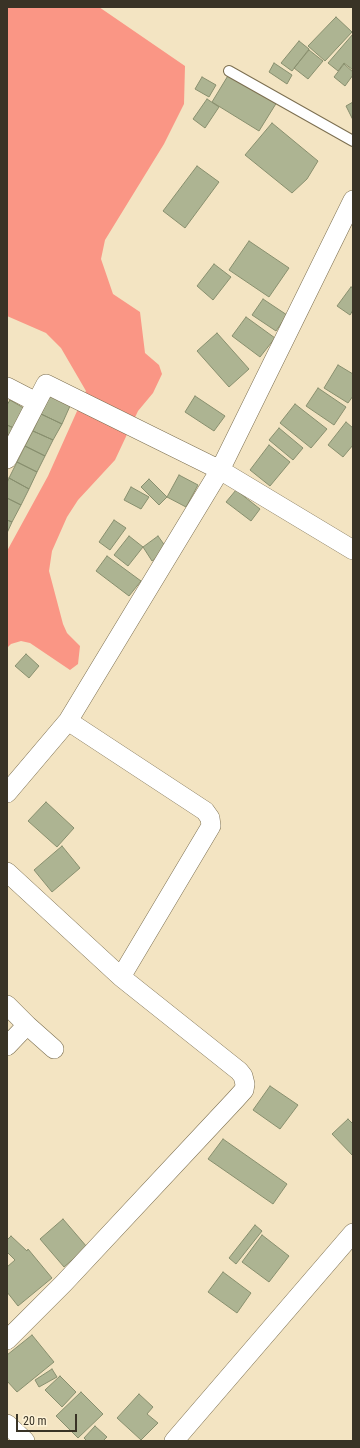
<!DOCTYPE html>
<style>
body{margin:0}
#map{position:relative;width:360px;height:1448px;overflow:hidden;background:#f3e4c2;font-family:"Roboto Condensed",sans-serif}
canvas{display:block}
.frame{position:absolute;inset:0;border:8px solid #393326;pointer-events:none}
.scale{position:absolute;left:16px;top:1414px;width:61px;height:18px;box-sizing:border-box;border:2px solid #393326;border-top:0;padding-left:5px;font-size:12px;line-height:14px;white-space:nowrap;color:#393326;-webkit-text-stroke:3px #fdf2d6;paint-order:stroke}
</style>
<div id="map">
<canvas width="360" height="1448"></canvas>
<div class="frame"></div>
<div class="scale">20 m</div>
</div>
<script>
const ctx = document.querySelector('canvas').getContext('2d');
ctx.lineJoin = 'round';
function paint(path, color) { ctx.fillStyle = color; ctx.fill(path, 'evenodd'); }
const shape = rows => new Path2D(rows.map(r => 'M' + r).join(''));
function stroke(path, color, width, dash) { ctx.strokeStyle = color; ctx.lineWidth = width; ctx.lineCap = dash ? 'butt' : 'round'; ctx.setLineDash(dash || []); ctx.stroke(path); }
paint(shape([
 [7,7,99,7,185,66,184,104,164,144,105,240,101,259,113,294,140,312,145,353,159,365,162,374,153,393,138,411,115,460,78,500,67,517,52,551,49,571,63,624,67,633,80,646,78,664,70,670,30,643,21,641,11,644,7,648,7,551,48,476,86,391,61,348,46,333,7,316]
]), '#fa9685');
const building = shape([
 [336,17,352,32,325,61,308,46,336,17],
 [353,34,353,70,344,63,338,71,328,63,353,34],
 [299,41,309,49,292,71,281,63,299,41],
 [309,50,323,61,308,79,294,68,309,50],
 [274,63,292,75,287,84,269,72,274,63],
 [344,64,353,72,353,75,345,86,334,77,344,64],
 [229,74,277,102,259,131,212,102,229,74],
 [202,77,216,85,209,97,195,89,202,77],
 [207,99,219,107,205,128,193,119,207,99],
 [353,102,353,120,346,106,353,102],
 [272,123,318,161,307,179,292,193,245,155,272,123],
 [197,166,219,182,185,228,163,211,197,166],
 [249,241,289,268,269,297,229,270,249,241],
 [214,264,231,277,213,300,197,286,214,264],
 [351,287,353,288,353,310,350,315,337,306,351,287],
 [263,299,287,315,276,331,252,315,263,299],
 [246,317,275,338,260,357,232,336,246,317],
 [217,333,249,369,229,387,197,351,217,333],
 [338,365,353,374,353,396,348,403,324,388,338,365],
 [318,388,346,407,334,425,306,406,318,388],
 [50,396,70,406,62,424,41,414,50,396],
 [195,396,225,416,214,431,185,412,195,396],
 [10,400,27,410,16,429,7,425,7,405,10,400],
 [295,404,327,429,311,448,280,423,295,404],
 [41,414,62,424,53,440,33,431,41,414],
 [346,422,353,428,353,445,343,457,328,445,346,422],
 [7,425,16,429,7,446,7,425],
 [279,428,303,448,293,460,269,440,279,428],
 [33,431,53,440,45,456,25,446,33,431],
 [269,445,290,462,270,486,250,470,269,445],
 [25,446,45,456,37,472,17,462,25,446],
 [17,462,37,472,29,489,9,478,17,462],
 [179,475,198,485,186,507,167,497,179,475],
 [9,478,29,489,21,505,7,498,7,483,9,478],
 [149,479,167,497,159,505,141,487,149,479],
 [131,487,149,497,141,509,124,500,131,487],
 [236,490,260,509,251,521,226,502,236,490],
 [7,498,21,505,12,522,7,520,7,498],
 [7,520,12,522,7,533,7,520],
 [114,520,126,528,110,550,99,542,114,520],
 [129,536,143,547,128,566,114,555,129,536],
 [158,536,168,550,152,561,143,547,158,536],
 [107,556,141,581,129,596,96,571,107,556],
 [26,654,39,666,29,678,15,666,26,654],
 [46,802,74,828,57,847,28,821,46,802],
 [62,846,80,868,52,892,34,870,62,846],
 [270,1086,298,1105,280,1129,253,1110,270,1086],
 [348,1119,353,1124,353,1156,332,1134,348,1119],
 [223,1139,287,1184,273,1204,208,1159,223,1139],
 [63,1219,87,1247,64,1267,40,1239,63,1219],
 [255,1225,262,1231,236,1264,229,1258,255,1225],
 [262,1235,289,1256,269,1282,242,1262,262,1235],
 [11,1236,27,1251,28,1249,52,1278,18,1306,7,1292,7,1267,15,1260,7,1252,7,1240,11,1236],
 [223,1272,251,1293,237,1313,208,1292,223,1272],
 [32,1335,54,1362,17,1392,7,1381,7,1355,32,1335],
 [52,1369,57,1377,39,1387,35,1380,52,1369],
 [60,1376,76,1392,62,1407,45,1390,60,1376],
 [81,1392,103,1414,78,1438,56,1416,81,1392],
 [139,1394,153,1407,147,1414,158,1423,141,1440,117,1418,139,1394],
 [95,1426,107,1437,103,1441,87,1441,84,1438,95,1426]
]);
paint(building, '#adb492');
stroke(building, '#888f6e', 1);
const service = shape([
 [229,71,353,141]
]);
const minor = shape([
 [7,387,36,402],
 [7,459,46,384,220,470,353,550],
 [68,721,205,811,210,818,211,826,121,977],
 [7,793,68,721,220,470,353,200],
 [7,872,121,977,239,1071,243,1076,245,1084,244,1090,235,1100,64,1283,7,1340],
 [7,1005,27,1025,54,1049],
 [7,1046,27,1025],
 [7,1424,25,1441],
 [174,1441,353,1233]
]);
stroke(service, '#7c6f50', 12);
stroke(minor, '#7c6f50', 20);
stroke(service, '#fff', 10);
stroke(minor, '#fff', 19);
</script>
